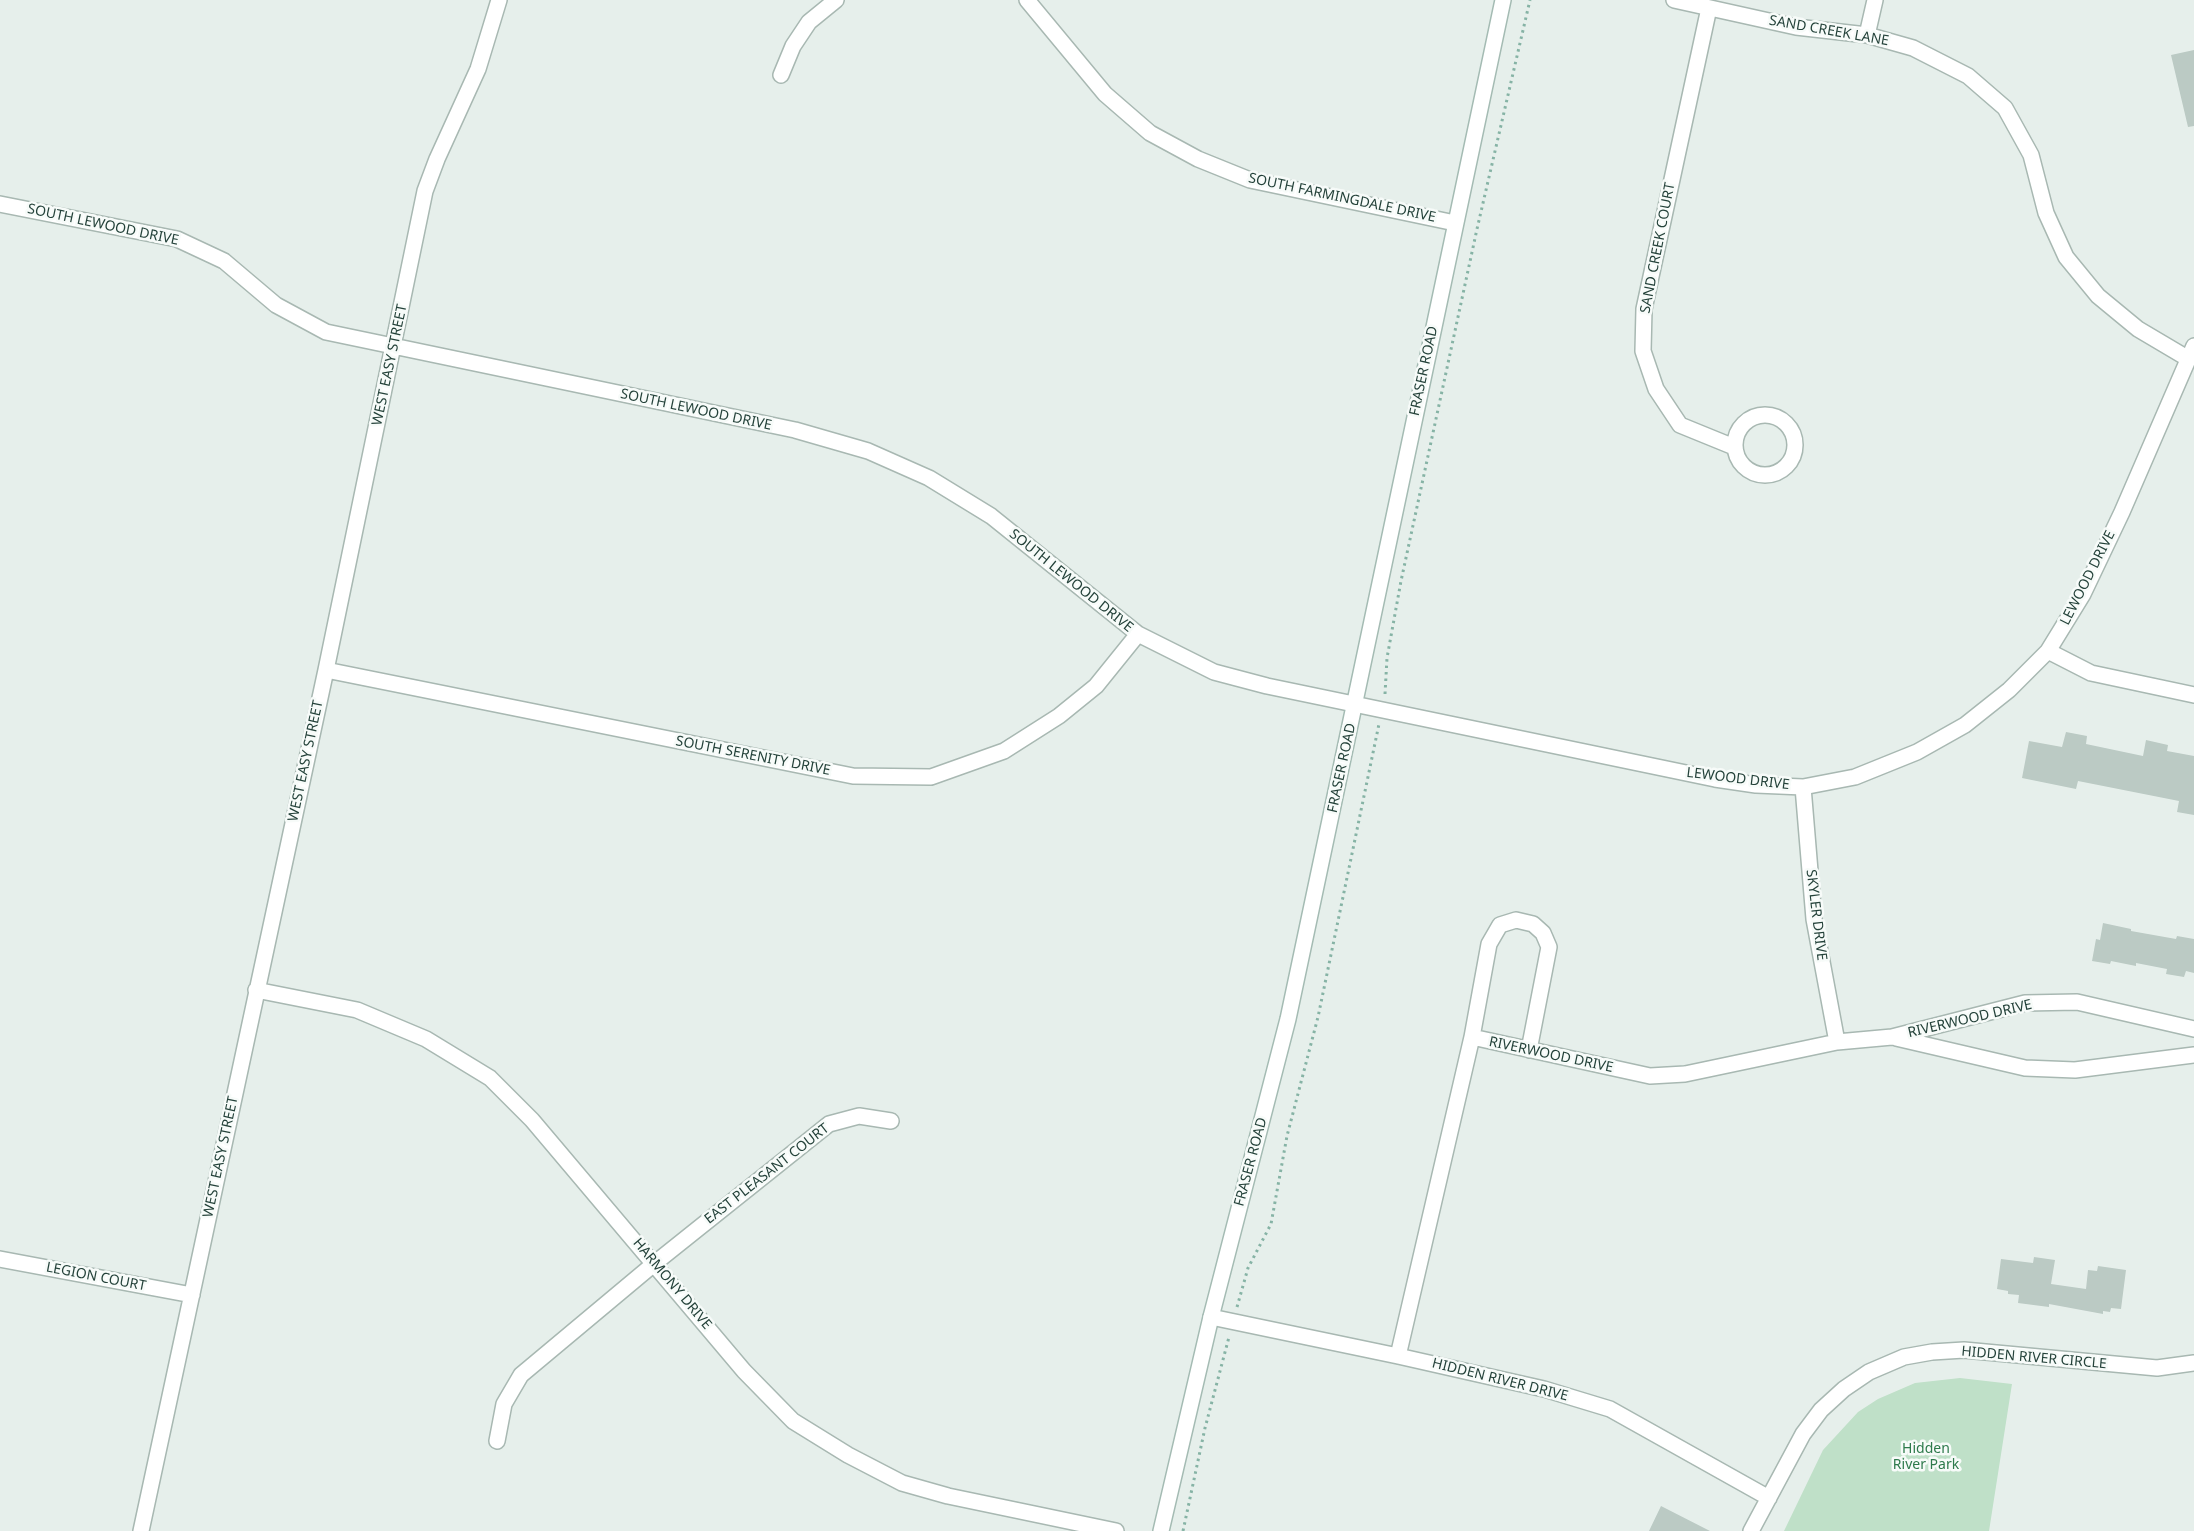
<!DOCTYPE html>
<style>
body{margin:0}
canvas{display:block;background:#e6efeb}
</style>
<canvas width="2194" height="1531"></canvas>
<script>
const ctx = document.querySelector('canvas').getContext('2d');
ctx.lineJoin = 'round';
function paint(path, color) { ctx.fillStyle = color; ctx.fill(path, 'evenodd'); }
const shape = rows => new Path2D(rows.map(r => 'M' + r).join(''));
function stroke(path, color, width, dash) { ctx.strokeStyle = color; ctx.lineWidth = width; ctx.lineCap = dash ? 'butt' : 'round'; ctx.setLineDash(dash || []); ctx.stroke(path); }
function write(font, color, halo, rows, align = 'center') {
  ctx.font = font + ' "Noto Sans",sans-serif'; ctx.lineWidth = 5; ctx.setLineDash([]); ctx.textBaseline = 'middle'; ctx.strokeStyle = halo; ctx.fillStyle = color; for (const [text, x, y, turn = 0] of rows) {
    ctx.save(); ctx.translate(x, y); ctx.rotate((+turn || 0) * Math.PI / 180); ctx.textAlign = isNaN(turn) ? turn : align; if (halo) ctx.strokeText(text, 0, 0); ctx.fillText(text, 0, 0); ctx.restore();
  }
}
paint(shape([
 [1960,1378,2012,1384,1989,1531,1784,1531,1823,1450,1858,1412,1878,1399,1915,1383]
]), '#bfe0c8');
paint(shape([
 [2194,50,2194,126,2188,127,2171,55],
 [2066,732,2087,736,2086,744,2143,756,2146,740,2168,745,2167,751,2194,756,2194,815,2177,812,2179,801,2078,781,2076,789,2022,778,2029,741,2062,747],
 [2103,923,2131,929,2131,931,2176,939,2177,936,2194,939,2194,973,2186,971,2184,977,2166,974,2167,969,2136,963,2136,966,2111,961,2110,964,2092,961,2096,939,2100,940],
 [2034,1257,2055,1260,2051,1284,2086,1289,2088,1270,2097,1271,2098,1266,2126,1270,2121,1309,2111,1308,2110,1312,2103,1311,2103,1314,2049,1304,2049,1307,2018,1303,2019,1295,2008,1294,2008,1291,1997,1289,2001,1259,2033,1263],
 [1661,1506,1710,1531,1649,1531]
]), '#bbcac4');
const street = shape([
 [1027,0,1105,94,1150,133,1198,159,1250,180,1455,223],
 [1674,0,1796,27,1867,35,1913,48,1968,76,2005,108,2031,155,2046,213,2066,257,2098,296,2138,329,2187,358],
 [1709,8,1644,309,1643,351,1656,389,1680,425,1734,447],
 [1867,35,1875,0],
 [781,75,793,46,809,22,836,0],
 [0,204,177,239,224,261,276,305,326,332,795,430,868,451,929,478,991,516,1138,634,1214,672,1267,686,1715,779,1756,785,1803,787,1855,777,1917,752,1965,725,2009,690,2048,651,2083,594,2122,512,2194,346],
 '1735 445a30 30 0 1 1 60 0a30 30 0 1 1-60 0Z',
 [2048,651,2091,673,2194,695],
 [326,670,853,776,931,777,1004,751,1059,716,1096,686,1138,634],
 [1803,787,1814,919,1837,1042],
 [256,990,357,1010,426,1039,490,1078,532,1120,744,1371,793,1421,848,1455,902,1483,948,1496,1116,1531],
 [1472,1037,1489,944,1500,925,1516,920,1533,924,1543,933,1549,947,1529,1050],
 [1896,1038,2025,1068,2075,1070,2194,1055],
 [0,1259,192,1295],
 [1211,1317,1398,1356,1544,1389,1610,1409,1769,1498],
 [1398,1356,1472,1037,1650,1076,1685,1074,1837,1042,1892,1037,2025,1003,2077,1002,2194,1029],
 [497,1441,504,1404,521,1375,655,1263,829,1124,859,1116,891,1121],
 [141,1531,326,670,425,191,437,159,478,69,499,0],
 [1751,1531,1803,1434,1821,1410,1844,1389,1869,1372,1904,1357,1932,1352,1964,1350,2157,1368,2194,1363]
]);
const secondary = shape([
 [1161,1531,1211,1317,1288,1019,1503,0]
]);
stroke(street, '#a8b8b2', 18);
stroke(secondary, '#a4bbb3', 18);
stroke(shape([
 [1385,694,1387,658,1401,581,1477,229,1530,0],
 [1237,1307,1248,1268,1271,1224,1287,1136,1318,1017,1379,724],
 [1183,1531,1205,1428,1229,1337]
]), '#86b3a5', 3, [2.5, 4]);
stroke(street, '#fff', 15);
stroke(secondary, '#fff', 15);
write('14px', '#24423a', '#f7fbf9', [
 ["SAND CREEK LANE",1829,31,10],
 ["SOUTH FARMINGDALE DRIVE",1342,198,12],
 ["SOUTH LEWOOD DRIVE",103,225,12],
 ["SAND CREEK COURT",1658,248,-79],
 ["WEST EASY STREET",390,365,-78],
 ["FRASER ROAD",1424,371,-78],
 ["SOUTH LEWOOD DRIVE",696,410,12],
 ["LEWOOD DRIVE",2088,578,-63],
 ["SOUTH LEWOOD DRIVE",1071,581,39],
 ["SOUTH SERENITY DRIVE",753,756,11],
 ["WEST EASY STREET",306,761,-78],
 ["FRASER ROAD",1342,768,-78],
 ["LEWOOD DRIVE",1738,779,7],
 ["SKYLER DRIVE",1816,915,83],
 ["RIVERWOOD DRIVE",1970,1019,-13],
 ["RIVERWOOD DRIVE",1551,1055,12],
 ["WEST EASY STREET",221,1157,-78],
 ["FRASER ROAD",1251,1162,-75],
 ["EAST PLEASANT COURT",767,1174,-38],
 ["LEGION COURT",96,1277,11],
 ["HARMONY DRIVE",672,1284,50],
 ["HIDDEN RIVER CIRCLE",2034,1358,5],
 ["HIDDEN RIVER DRIVE",1500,1380,14]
]);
write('14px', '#2d7a4b', '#f7fbf9', [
 ["Hidden",1926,1449],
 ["River Park",1926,1465]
]);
</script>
